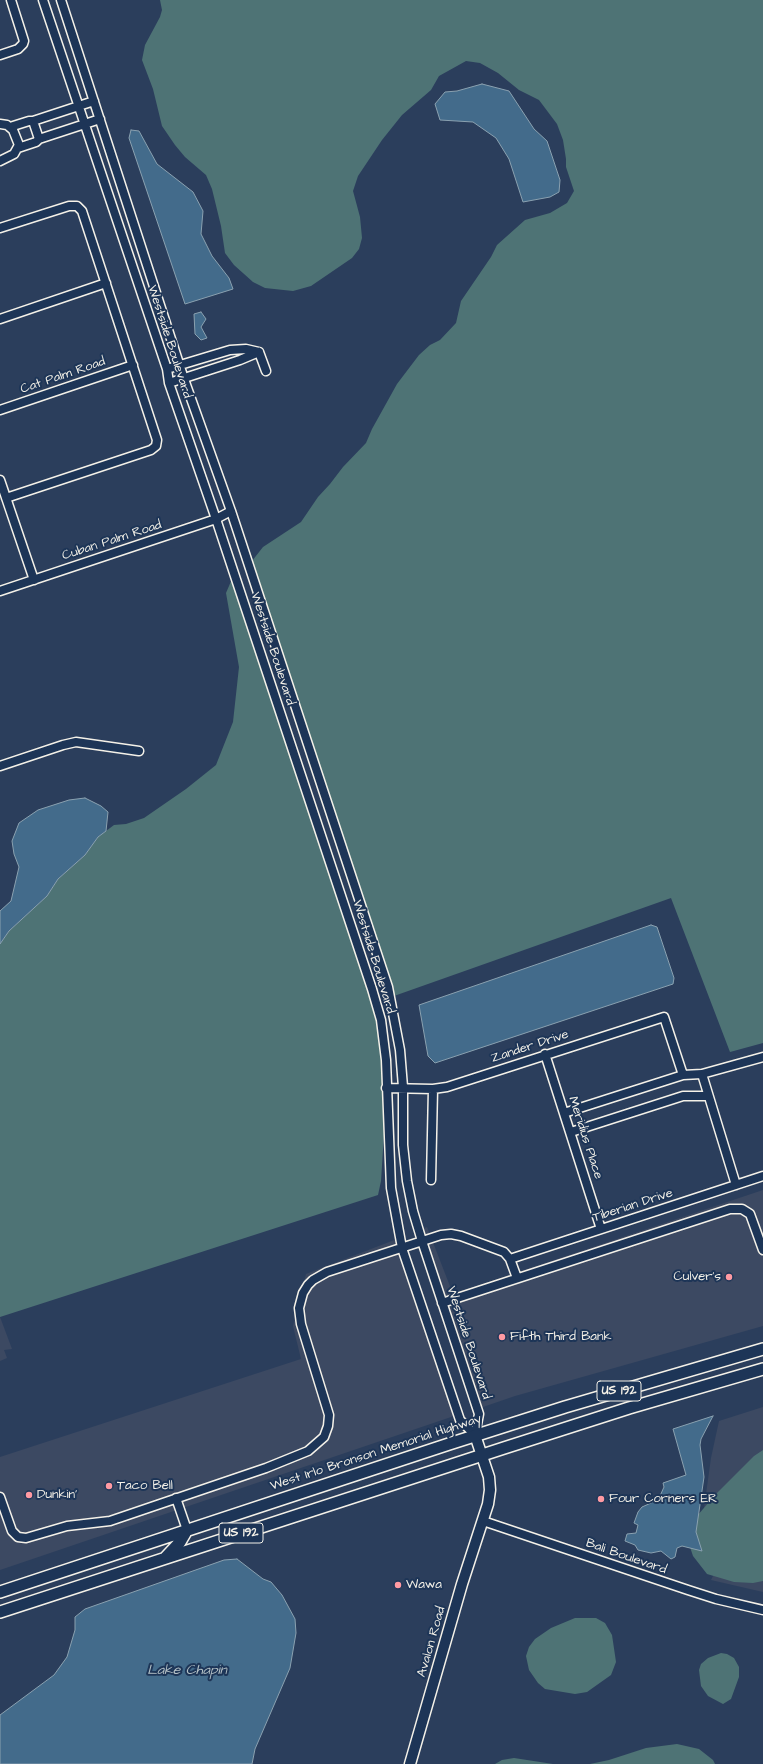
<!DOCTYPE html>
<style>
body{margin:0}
canvas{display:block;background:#2b3e5c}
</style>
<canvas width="763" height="1764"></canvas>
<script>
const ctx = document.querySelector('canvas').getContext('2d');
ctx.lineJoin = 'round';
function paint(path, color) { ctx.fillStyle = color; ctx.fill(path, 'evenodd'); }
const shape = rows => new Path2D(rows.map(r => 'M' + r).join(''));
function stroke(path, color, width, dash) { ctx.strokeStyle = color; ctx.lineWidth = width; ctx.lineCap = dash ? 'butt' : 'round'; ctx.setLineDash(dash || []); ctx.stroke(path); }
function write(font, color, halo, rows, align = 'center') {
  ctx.font = font + ' "Architects Daughter",sans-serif'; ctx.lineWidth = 4; ctx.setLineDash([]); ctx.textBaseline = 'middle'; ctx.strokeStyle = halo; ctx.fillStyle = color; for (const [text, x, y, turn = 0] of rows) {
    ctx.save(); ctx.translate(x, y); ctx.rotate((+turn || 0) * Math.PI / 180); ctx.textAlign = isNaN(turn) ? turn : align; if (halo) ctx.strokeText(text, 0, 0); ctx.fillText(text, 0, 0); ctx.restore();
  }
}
paint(shape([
 [763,1190,763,1326,515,1396,480,1408,422,1229,427,1227,453,1294],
 [397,1239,400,1252,454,1416,0,1570,0,1457,301,1359,293,1326,306,1274],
 [0,1317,12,1349,4,1350,7,1358,0,1361],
 [763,1407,763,1592,711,1580,714,1574,702,1523,711,1458,719,1421]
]), '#3c4962');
paint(shape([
 [160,0,763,0,763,1043,730,1052,671,898,394,996,391,983,252,561,263,547,301,522,318,497,330,484,343,467,366,443,372,429,397,384,419,355,430,345,440,340,456,323,461,301,491,257,497,245,525,220,550,213,567,203,574,191,566,167,566,159,563,140,557,124,539,100,519,90,498,73,480,63,466,61,439,76,431,90,402,115,382,140,358,176,353,191,360,217,362,238,359,249,352,258,311,286,293,291,265,288,253,282,234,265,225,253,221,226,212,189,206,175,185,157,175,145,162,126,153,89,142,60,145,45,160,17,162,10],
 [232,579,369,990,377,1021,382,1060,384,1134,381,1181,378,1195,0,1317,0,944,9,931,47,896,58,879,85,855,98,837,114,825,126,824,144,818,186,789,216,765,233,722,239,667,226,593],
 [763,1450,763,1581,753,1583,734,1582,707,1574,693,1556,688,1541,697,1516,716,1494,754,1456],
 [575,1618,596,1618,605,1623,612,1635,616,1662,611,1675,587,1692,575,1694,545,1689,538,1683,529,1670,526,1656,529,1647,535,1639,551,1628],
 [721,1653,727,1654,734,1658,739,1667,739,1677,731,1699,723,1704,708,1696,701,1686,699,1670,701,1664,708,1658],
 [677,1744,699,1749,713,1760,715,1764,590,1764,609,1760,646,1748],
 [514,1758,553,1764,495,1764,502,1760]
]), '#4e7375');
const water = shape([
 [482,84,509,91,534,129,547,141,560,180,559,192,550,197,523,202,509,159,496,138,473,122,440,120,435,104,445,92,457,91,482,84],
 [131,130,139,131,157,164,193,192,203,211,201,234,212,256,229,278,233,289,185,304,129,138,131,130],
 [201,312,206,319,201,327,207,338,201,340,195,334,194,314,201,312],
 [85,798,101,806,108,812,106,831,98,837,85,855,58,879,47,896,9,931,0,944,0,911,11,901,19,867,14,854,12,841,19,823,38,810,69,800,85,798],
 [651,925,657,927,674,978,673,984,435,1063,428,1056,419,1005,651,925],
 [713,1416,701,1439,700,1445,704,1477,696,1532,702,1551,682,1546,677,1548,675,1557,671,1559,661,1551,651,1553,638,1550,635,1545,625,1541,627,1534,636,1533,638,1525,634,1523,638,1512,642,1507,651,1503,660,1496,664,1487,663,1483,686,1475,673,1429,713,1416],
 [237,1559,263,1579,271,1582,282,1595,295,1619,296,1633,290,1668,255,1749,252,1764,0,1764,0,1715,54,1675,67,1657,75,1630,75,1617,85,1609,224,1560,237,1559]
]);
paint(water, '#436b8b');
stroke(water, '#8aa1b0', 1);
const minor = shape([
 [43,0,167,369,169,383,216,519,372,989,381,1020,386,1060,391,1188,402,1248,460,1420,475,1435],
 [61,0,184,379,231,511,388,987,400,1050,403,1087,403,1145,407,1181,413,1211,422,1241,479,1414,475,1435],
 [0,55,18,49,23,44,24,41,11,0],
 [33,121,39,139],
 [0,124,7,125,13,130,19,145,14,154,0,161],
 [10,127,29,121,33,121,94,101],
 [18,148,36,142,39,139,100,119],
 [0,228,69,206,77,206,82,211,157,440,156,446,151,450,6,498],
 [0,319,106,283],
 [259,352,266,371],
 [167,369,230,350,246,349,259,352],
 [169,383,240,360,259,352],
 [0,410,133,365],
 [0,480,34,580],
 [0,591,216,519,231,511],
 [0,766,63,745,76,742,139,751],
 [545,1054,601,1229],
 [702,1074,736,1185],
 [386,1088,433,1089],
 [564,1113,683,1075,702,1074,763,1057],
 [571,1132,683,1096,708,1096],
 [431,1180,433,1089,447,1087,664,1017,683,1075],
 [510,1259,763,1176],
 [442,1303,730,1209,742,1209,750,1214,763,1250],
 [0,1497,12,1531,18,1537,26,1538,67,1526,110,1521,266,1468,308,1451,324,1437,328,1426,329,1415,301,1324,299,1308,303,1293,308,1285,313,1280,327,1272,441,1235,451,1234,461,1236,504,1252,510,1259,517,1278],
 [176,1498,187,1530],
 [483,1521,688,1590,716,1599,763,1610]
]);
const major = shape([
 [410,1764,462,1584,488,1504,490,1490,489,1477,475,1435]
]);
const highway = shape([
 [166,1557,180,1542,187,1530],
 [0,1592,449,1444,565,1407,763,1349],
 [0,1612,504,1448,629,1408,763,1369]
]);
stroke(minor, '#f4f1e8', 11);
stroke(major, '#f4f1e8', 13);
stroke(highway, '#f4f1e8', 14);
stroke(minor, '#1d3557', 8);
stroke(major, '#1d3557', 10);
stroke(highway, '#1d3557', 11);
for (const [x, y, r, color] of [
 [729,1277,4,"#ff9aa2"],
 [502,1337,4,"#ff9aa2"],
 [109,1486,4,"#ff9aa2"],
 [29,1495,4,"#ff9aa2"],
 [601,1499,4,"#ff9aa2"],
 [398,1585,4,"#ff9aa2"]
]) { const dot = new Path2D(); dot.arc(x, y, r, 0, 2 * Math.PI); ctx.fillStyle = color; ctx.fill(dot); stroke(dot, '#1d3557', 1.5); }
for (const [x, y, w] of [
 [619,1391,44],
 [241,1533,44]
]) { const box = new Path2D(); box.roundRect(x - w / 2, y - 10, w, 20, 3); ctx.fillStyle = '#1d3557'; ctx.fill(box); stroke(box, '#f4f1e8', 1); }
write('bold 12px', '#f4f1e8', null, [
 ["US 192",619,1391],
 ["US 192",241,1533]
]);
write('13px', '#f4f1e8', '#1d3557', [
 ["Westside Boulevard",169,342,72],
 ["Cat Palm Road",63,376,-19],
 ["Cuban Palm Road",112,541,-18],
 ["Westside Boulevard",272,649,72],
 ["Westside Boulevard",373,957,73],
 ["Zander Drive",530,1047,-18],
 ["Meridius Place",585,1138,72],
 ["Tiberian Drive",633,1206,-18],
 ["Westside Boulevard",468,1343,72],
 ["West Irlo Bronson Memorial Highway",376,1453,-18],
 ["Bali Boulevard",626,1557,19],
 ["Avalon Road",432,1642,-74]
]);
write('13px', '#f4f1e8', '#1d3557', [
 ["Culver's",721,1277,"right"],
 ["Fifth Third Bank",510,1337],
 ["Taco Bell",117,1486],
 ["Dunkin'",37,1495],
 ["Four Corners ER",609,1499],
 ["Wawa",406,1585]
], 'left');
write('italic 14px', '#b6c2c7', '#1d3557', [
 ["Lake Chapin",187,1671]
]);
</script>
